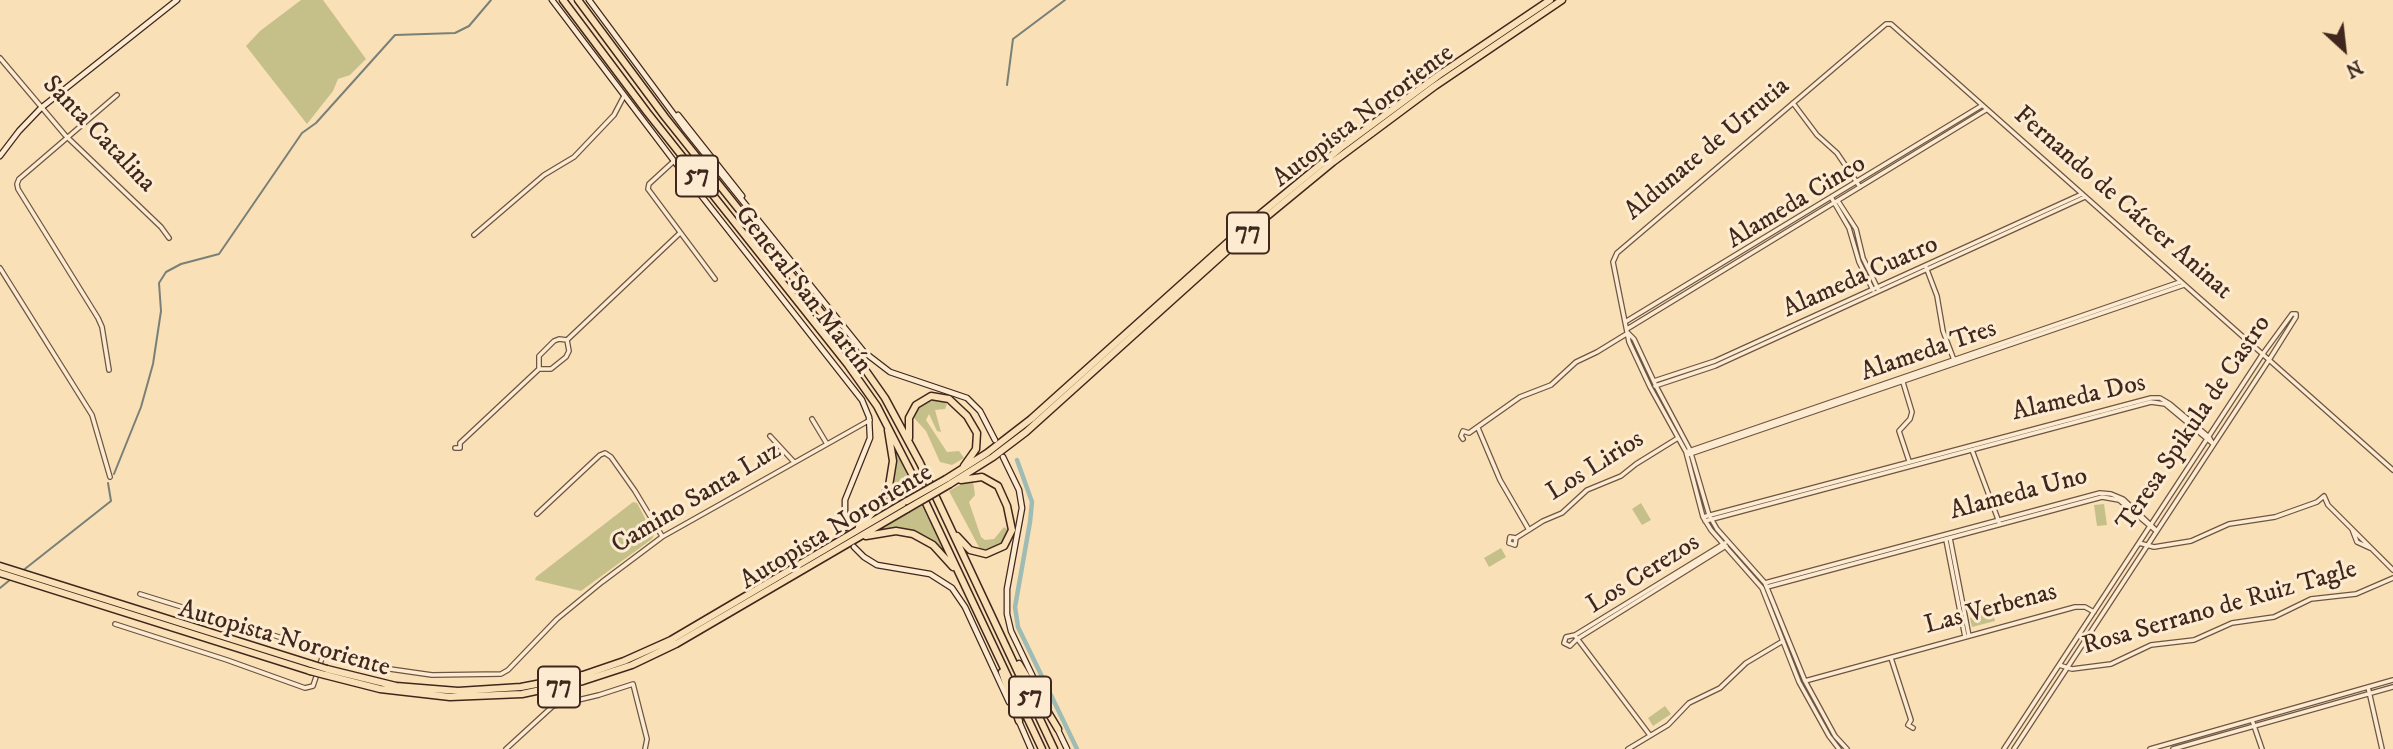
<!DOCTYPE html>
<meta charset="utf-8">
<style>
body{margin:0}
#map{position:relative;width:2393px;height:749px;overflow:hidden;background:#fae0b6;font-family:"IM FELL DW Pica",serif}
canvas{display:block}
.north{position:absolute;left:2309px;top:14px;width:70px;height:70px;-webkit-text-stroke:5px #fcebd0;paint-order:stroke;rotate:153deg;font-size:19px;font-weight:700;line-height:28px;text-align:center;color:#40271d}
.north::after{content:'';display:block;margin:auto;width:24px;height:32px;background:#40271d;clip-path:polygon(50% 0,100% 100%,50% 72%,0 100%)}
</style>
<div id="map">
<canvas width="2393" height="749"></canvas>
<div class="north">N</div>
</div>
<script>
const ctx = document.querySelector('canvas').getContext('2d');
ctx.lineJoin = 'round';
function paint(path, color) { ctx.fillStyle = color; ctx.fill(path, 'evenodd'); }
const shape = rows => new Path2D(rows.map(r => 'M' + r).join(''));
function stroke(path, color, width, dash) { ctx.strokeStyle = color; ctx.lineWidth = width; ctx.lineCap = dash ? 'butt' : 'round'; ctx.setLineDash(dash || []); ctx.stroke(path); }
function write(font, color, halo, rows, align = 'center') {
  ctx.font = font + ' "IM FELL DW Pica",serif'; ctx.lineWidth = 6; ctx.setLineDash([]); ctx.textBaseline = 'middle'; ctx.strokeStyle = halo; ctx.fillStyle = color; for (const [text, x, y, turn = 0] of rows) {
    ctx.save(); ctx.translate(x, y); ctx.rotate((+turn || 0) * Math.PI / 180); ctx.textAlign = isNaN(turn) ? turn : align; if (halo) ctx.strokeText(text, 0, 0); ctx.fillText(text, 0, 0); ctx.restore();
  }
}
paint(shape([
 [301,0,323,0,366,59,350,75,338,79,333,91,307,124,246,46,260,31],
 [936,399,947,404,945,409,935,410,941,432,937,431,929,414,926,420,947,452,959,451,964,458,952,465,940,462,926,431,914,418,919,406],
 [893,443,913,489,879,511,893,481,895,466],
 [973,481,975,495,969,502,981,537,985,540,994,539,1004,527,1007,529,1007,534,1000,546,987,551,980,549,949,491,963,483],
 [633,502,637,503,654,535,652,539,581,591,535,580,536,577],
 [1641,503,1651,520,1642,525,1632,509],
 [2104,504,2107,525,2097,526,2094,505],
 [922,506,947,557,927,537,917,532,900,529,881,532,878,529],
 [1501,548,1506,557,1489,567,1484,558],
 [1992,612,1995,621,1972,627,1970,618],
 [1665,706,1671,714,1653,726,1648,718]
]), '#c5c089');
stroke(shape([
 [1007,85,1013,39,1065,0],
 [114,474,141,407,153,364,161,311,159,283,166,272,181,264,219,254,302,133,316,123,395,35,455,33,469,26,491,0],
 [21,572,111,501,108,483],
 [0,588,11,579]
]), '#798078', 2);
stroke(shape([
 [1017,460,1032,502,1030,522,1015,607,1018,627,1077,749]
]), '#9fbcb4', 4.5);
const street = shape([
 [0,58,65,135,161,227,169,238],
 [1793,103,1817,135,1837,153,1860,187],
 [674,161,649,184,648,189,715,279],
 [1831,197,1849,228,1859,262,1873,290],
 [1838,201,1856,229,1863,258,1878,289],
 [474,235,544,175,574,157,614,115,624,96],
 [1926,267,1937,296,1943,331,1954,360],
 [0,268,92,415,110,477],
 [1625,322,1981,106],
 [1627,329,1986,110],
 [1628,333,1634,339,1656,386,1690,450,1709,515,1717,529,1765,583,1805,681,1835,736,1847,749],
 [567,340,680,233],
 [539,369,551,369,566,357,569,351,567,340],
 [539,369,539,356,554,341,559,339,567,340],
 [109,370,102,327,98,318,18,189,17,184,19,179,117,95],
 [1902,379,1912,412,1910,419,1899,431,1909,461],
 [1654,381,1715,361,2082,194],
 [1655,386,1715,366,2085,197],
 [812,419,827,444],
 [1478,428,1500,480,1529,530],
 [770,436,794,462],
 [1463,439,1461,436,1463,431,1469,433,1520,397,1551,385,1576,362,1597,352,1628,333],
 [455,448,460,448,460,443,539,369],
 [1972,450,1999,522],
 [1686,452,2180,282],
 [1687,455,2184,285],
 [537,514,600,455,605,453,611,457,635,491,662,536],
 [1703,517,2151,398,2160,398,2170,404,2209,437,2213,444],
 [1705,521,2151,402,2165,404,2212,443],
 [2352,529,2357,542,2370,548],
 [1950,538,1969,636],
 [1946,540,1965,637],
 [1509,543,1515,545,1516,538,1543,521,1562,513,1587,490,1621,476,1636,464,1678,438],
 [1509,543,1510,537,1516,538],
 [1725,543,1575,635,1566,637,1564,643,1570,646,1577,639,1726,546],
 [2139,543,2154,547,2191,541,2229,524,2275,517,2317,502,2324,496,2328,505,2393,570],
 [1765,583,2100,493,2111,494,2123,499,2157,531],
 [1767,587,2102,497,2119,500,2156,531],
 [140,594,376,667,432,675,501,674,508,670,557,619,602,582,662,537,870,420],
 [115,624,227,660,305,688,313,686,317,674],
 [1576,637,1649,734],
 [1891,658,1911,720,1908,725,1913,728],
 [2059,665,2072,669,2111,664,2151,645,2194,640,2232,623,2274,617,2311,599,2356,594,2393,578],
 [319,667,324,652],
 [1805,681,2075,607,2085,607,2094,612],
 [2368,687,2382,749],
 [2252,720,2262,749],
 [506,749,553,706,599,695,633,684,647,739,645,749],
 [1628,749,1668,725,1689,703,1720,688,1746,663,1783,641],
 [1839,749,1829,736,1799,682,1762,588,1711,530,1703,517,1686,452,1650,387,1629,342,1613,262,1617,253,1886,24,1891,24,2393,470],
 [2004,749,2262,355,2292,314,2296,314],
 [2014,749,2269,360,2296,317,2296,314],
 [2150,749,2393,680],
 [2173,749,2393,687]
]);
const secondary = shape([
 [552,0,674,161,862,400,869,417,870,438,845,500,845,528],
 [589,0,684,128,864,352,890,372,967,398,980,411,995,440],
 [678,115,742,196],
 [0,156,19,131,41,108,177,0],
 [1003,457,1019,490,1022,508,1007,589,1007,614,1011,631,1043,698],
 [854,547,864,557,877,565,930,574,952,588,965,607,1009,702],
 [1018,719,1031,749],
 [1057,728,1067,749]
]);
const highway = shape([
 [563,0,647,112,848,365,877,406,916,482,1042,749],
 [578,0,665,117,852,351,885,398,920,463,1054,749],
 [909,438,909,418,916,405,931,396,949,399,967,416,977,433,976,449,964,466],
 [946,479,987,453,1031,419,1247,225,1343,146,1439,75,1550,0],
 [950,484,993,457,1026,432,1248,232,1333,162,1435,86,1562,0],
 [859,527,877,508,889,486,893,461,888,430],
 [866,536,896,531,913,534,933,545,953,567],
 [957,536,970,550,986,554,1004,546,1012,530,1007,506,998,486,982,477,961,480],
 [0,566,311,664],
 [0,573,310,671],
 [1019,664,1058,729],
 [327,669,396,686,458,691,521,687,583,675,624,661,671,640,907,501],
 [1002,672,1019,721],
 [325,675,380,689,450,697,522,694,583,681,632,665,676,644,907,509]
]);
stroke(street, '#6e5543', 6);
stroke(secondary, '#40271d', 7);
stroke(highway, '#40271d', 9);
stroke(street, '#fcebd0', 3.5);
stroke(secondary, '#fcebd0', 4.5);
stroke(highway, '#fae0b6', 6);
const highwayBridge = shape([
 [907,501,946,479],
 [907,509,950,484],
 [311,664,327,669],
 [310,671,325,675]
]);
stroke(highwayBridge, '#40271d', 9, []);
stroke(highwayBridge, '#fae0b6', 6);
for (const [x, y, w] of [
 [697,176,42],
 [1248,233,42],
 [559,687,42],
 [1030,697,42]
]) { const box = new Path2D(); box.roundRect(x - w / 2, y - 20.5, w, 41, 5); ctx.fillStyle = '#fcebd0'; ctx.fill(box); stroke(box, '#40271d', 2); }
write('bold 24px', '#40271d', null, [
 ["57",697,176],
 ["77",1248,233],
 ["77",559,687],
 ["57",1030,697]
]);
write('26px', '#40271d', '#fcebd0', [
 ["Autopista Nororiente",1364,117,-37],
 ["Santa Catalina",98,135,46],
 ["Aldunate de Urrutia",1708,150,-40],
 ["Alameda Cinco",1797,203,-31],
 ["Fernando de Cárcer Aninat",2122,204,41],
 ["Alameda Cuatro",1861,278,-24],
 ["General San Martín",802,291,52],
 ["Alameda Tres",1929,352,-19],
 ["Alameda Dos",2079,399,-13],
 ["Teresa Spikula de Castro",2195,424,-56],
 ["Los Lirios",1596,467,-32],
 ["Alameda Uno",2019,495,-15],
 ["Camino Santa Luz",697,499,-31],
 ["Autopista Nororiente",837,528,-31],
 ["Los Cerezos",1644,575,-32],
 ["Rosa Serrano de Ruiz Tagle",2220,609,-16],
 ["Las Verbenas",1991,610,-15],
 ["Autopista Nororiente",284,640,16]
]);
</script>
